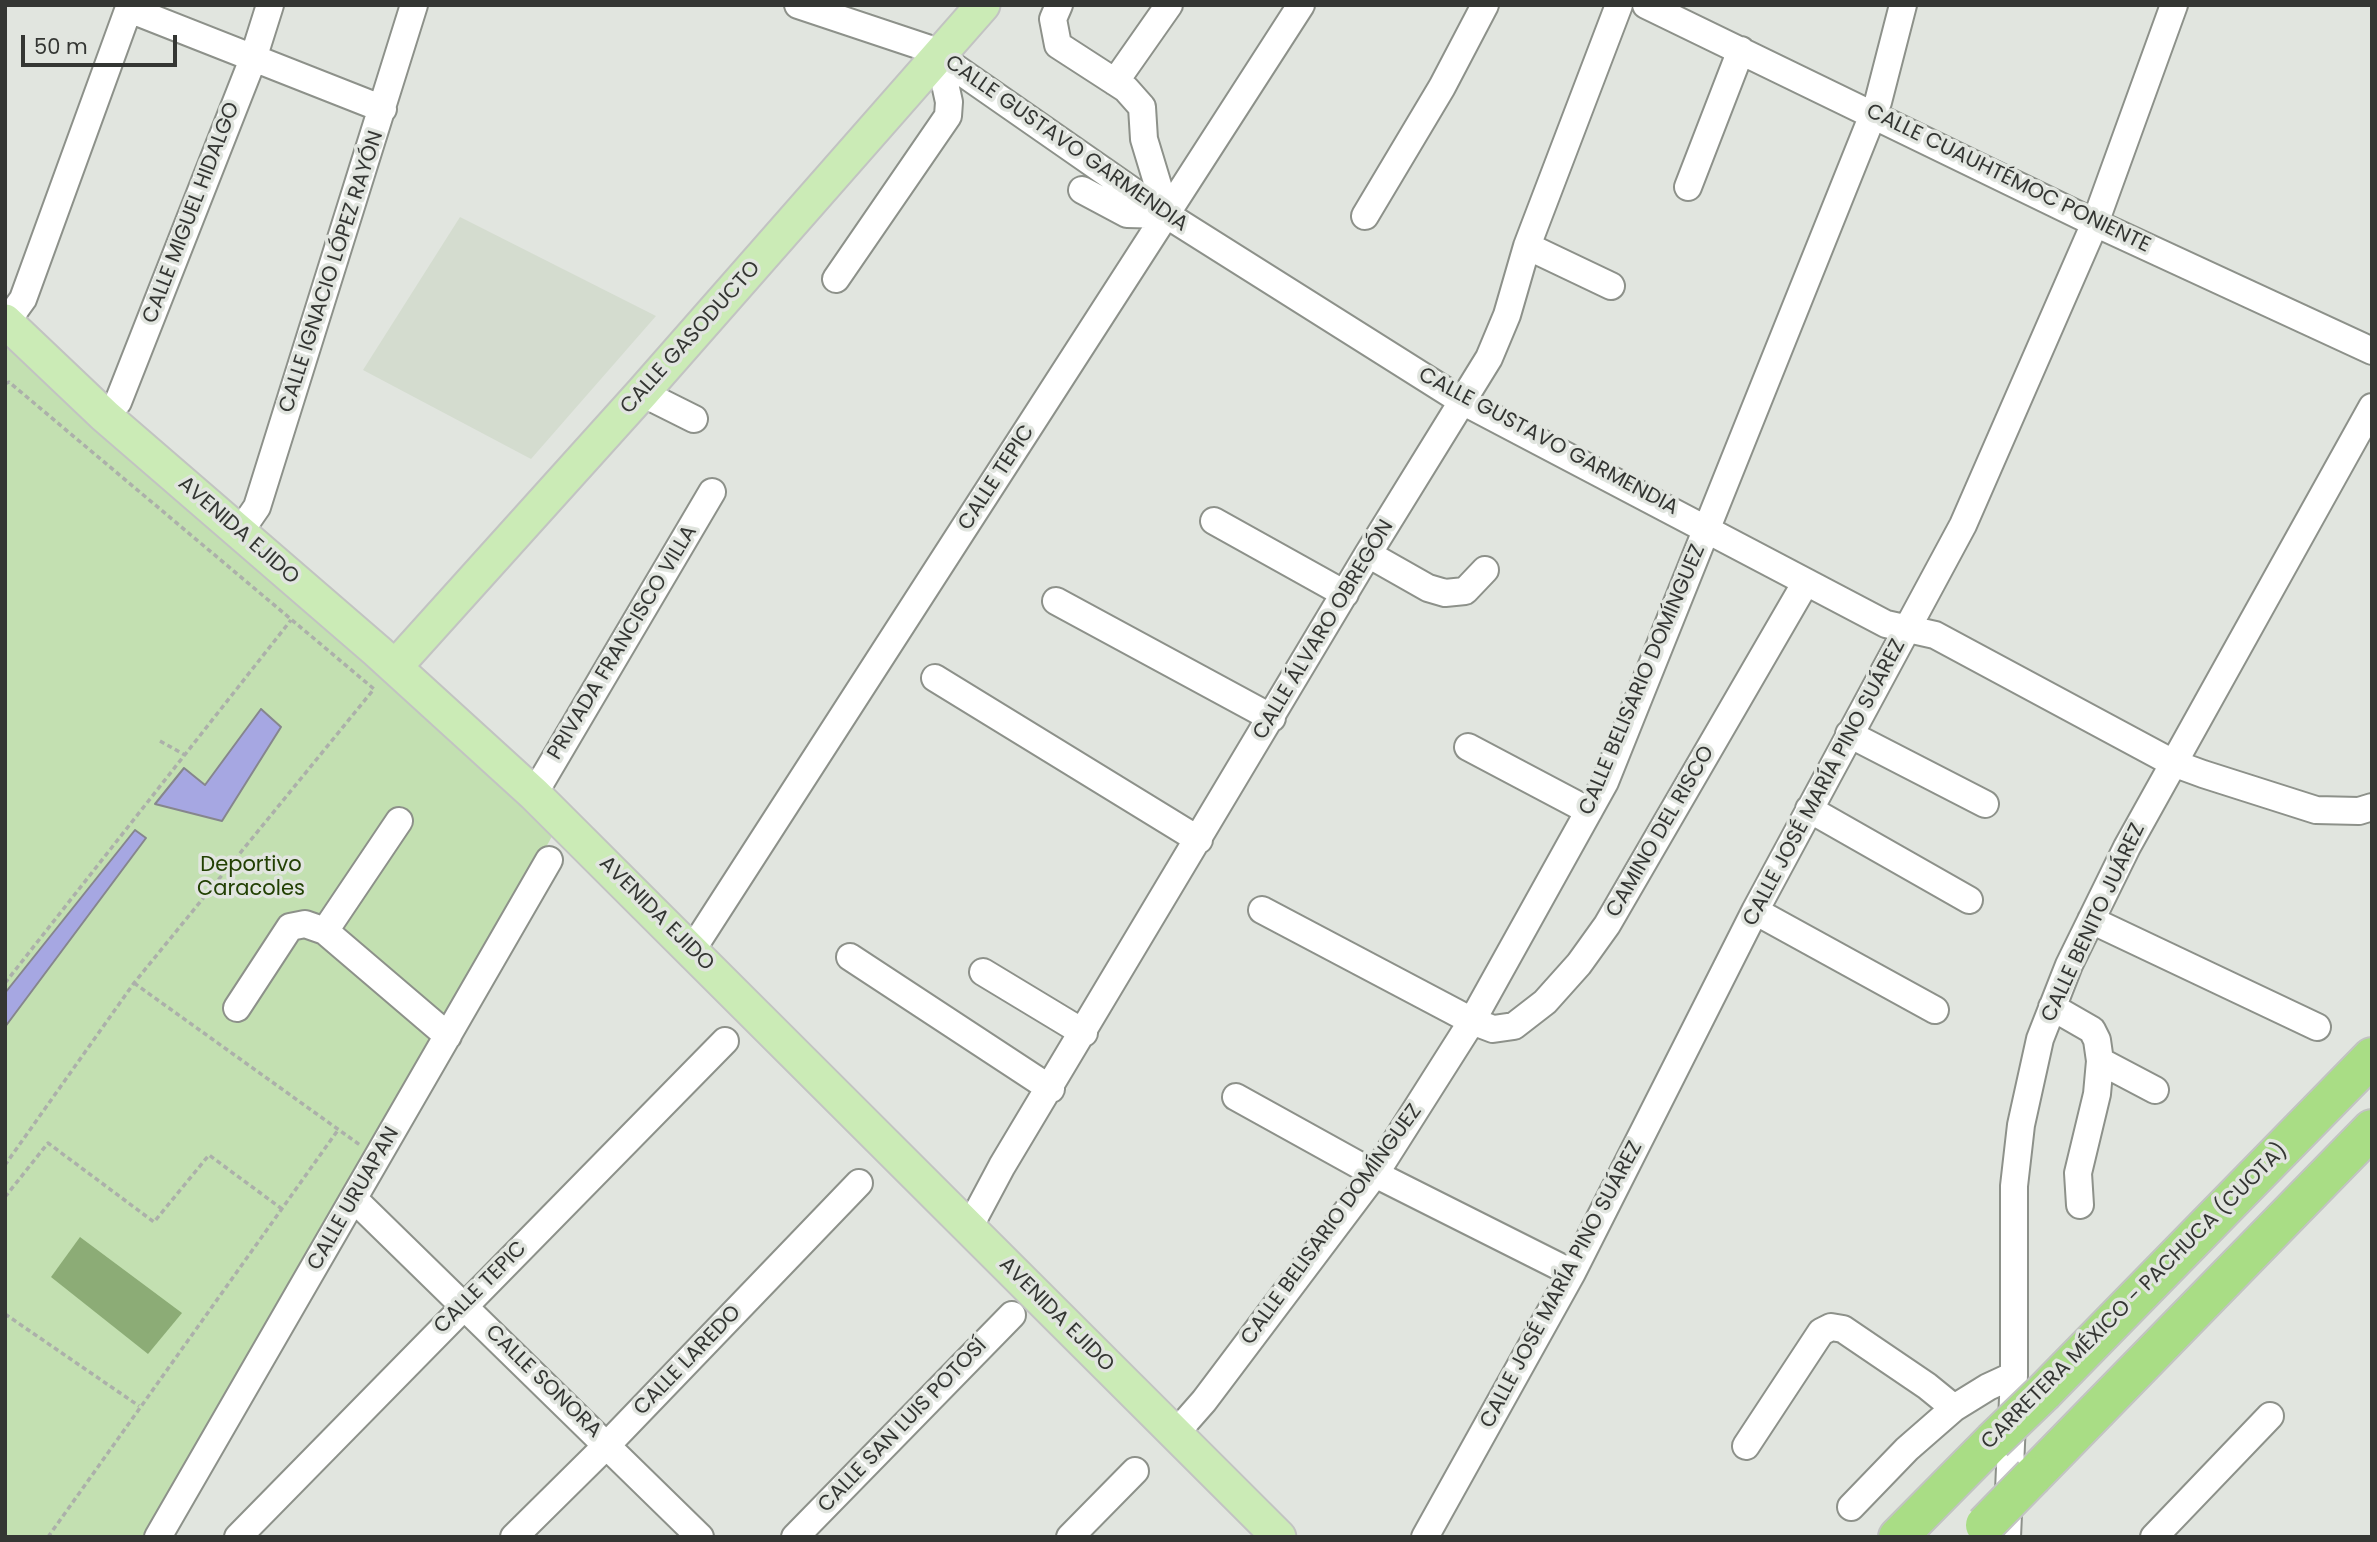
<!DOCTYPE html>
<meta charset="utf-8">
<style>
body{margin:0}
#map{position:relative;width:2377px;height:1542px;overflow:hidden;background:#e1e5df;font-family:Poppins,sans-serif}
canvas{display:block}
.frame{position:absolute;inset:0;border:7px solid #343633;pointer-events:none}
.scale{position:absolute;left:21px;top:35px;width:156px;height:32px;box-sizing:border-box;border:4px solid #343633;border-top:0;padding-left:9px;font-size:21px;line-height:24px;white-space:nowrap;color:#343633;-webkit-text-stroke:5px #e1e5df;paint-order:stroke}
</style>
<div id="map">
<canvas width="2377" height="1542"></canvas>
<div class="frame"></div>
<div class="scale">50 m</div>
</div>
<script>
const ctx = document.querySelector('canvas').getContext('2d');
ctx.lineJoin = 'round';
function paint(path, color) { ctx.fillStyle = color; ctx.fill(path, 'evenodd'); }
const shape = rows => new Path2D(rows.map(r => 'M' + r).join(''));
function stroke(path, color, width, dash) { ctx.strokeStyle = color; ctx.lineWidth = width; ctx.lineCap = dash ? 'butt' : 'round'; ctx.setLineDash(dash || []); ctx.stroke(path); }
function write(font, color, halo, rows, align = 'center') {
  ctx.font = font + ' Poppins,sans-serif'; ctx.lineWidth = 7; ctx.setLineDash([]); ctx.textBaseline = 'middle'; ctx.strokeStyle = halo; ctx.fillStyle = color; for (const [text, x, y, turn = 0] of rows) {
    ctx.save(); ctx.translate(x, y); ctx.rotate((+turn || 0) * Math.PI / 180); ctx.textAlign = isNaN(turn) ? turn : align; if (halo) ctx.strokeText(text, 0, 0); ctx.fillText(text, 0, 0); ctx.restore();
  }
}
paint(shape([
 [460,217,656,316,531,459,363,370]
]), '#d4dccf');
paint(shape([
 [5,332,556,829,167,1537,5,1537]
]), '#c3e0b1');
paint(shape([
 [80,1237,182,1313,148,1354,51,1277]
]), '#8cac76');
const building = shape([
 [261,709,281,727,222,821,155,804,184,768,205,785,261,709],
 [135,830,146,838,5,1027,5,993,135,830]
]);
paint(building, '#a6a7e2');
stroke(building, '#86868d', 2);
const minor = shape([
 [798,5,927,48,1167,215,1462,401,1886,624,1935,635,2173,763,2203,774,2316,810,2359,811,2372,807],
 [1059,5,1053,19,1058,45,1126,89,1142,107,1144,139,1167,215,1127,214,1082,190],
 [1646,5,2095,223,2372,351],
 [129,9,383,109],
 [1115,82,1169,5],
 [1688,187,1741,50],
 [1365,216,1442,87,1485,5],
 [1527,246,1611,286],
 [836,279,948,116,949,102,939,56],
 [5,324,23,299,130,5],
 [642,393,694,419],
 [105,416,118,402,253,59,270,5],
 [1214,521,1345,594],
 [239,533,257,507,414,5],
 [1368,554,1428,588,1445,593,1465,591,1485,570],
 [1056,601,1272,718],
 [935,678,1199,840],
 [1849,734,1985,804],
 [1468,747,1589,811],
 [534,794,712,492],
 [1809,809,1969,900],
 [1262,910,1472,1021,1493,1029,1514,1026,1545,1002,1579,964,1607,925,1806,582],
 [1755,911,1935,1010],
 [2091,920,2317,1027],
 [325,931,399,821],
 [692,950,1301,5],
 [850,957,1051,1089],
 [983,972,1084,1033],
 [2052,1007,2092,1030,2097,1040,2100,1061,2097,1094,2078,1173,2080,1205],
 [237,1008,290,927,305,924,325,931,448,1036],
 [2100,1061,2155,1090],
 [1236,1097,1375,1174,1572,1273],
 [355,1200,700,1537],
 [970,1226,1002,1166,1368,554,1489,358,1507,315,1527,246,1619,5],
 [1175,1434,1204,1401,1375,1174,1472,1021,1605,782,1878,102,1903,5],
 [1746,1446,1821,1332,1831,1327,1843,1329,1927,1386,1954,1408],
 [1851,1507,1907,1449,1954,1408,1988,1387,2014,1375],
 [158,1537,549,860],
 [238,1537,725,1041],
 [514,1537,608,1444,859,1183],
 [795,1537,1012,1315],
 [1070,1537,1135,1471],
 [1425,1537,1572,1273,1755,911,1963,525,2095,223,2174,5],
 [2007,1537,2014,1375,2014,1186,2021,1125,2040,1039,2069,965,2127,847,2372,407],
 [2154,1537,2270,1416]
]);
const major = shape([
 [5,321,105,416,377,651,534,794,1279,1537],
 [395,667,642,393,983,5]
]);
const highway = shape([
 [2044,1392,2372,1057],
 [2033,1476,2372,1129],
 [1898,1537,1993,1441]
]);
stroke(minor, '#8d918a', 30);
stroke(major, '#c2c3c2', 37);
stroke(highway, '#c2c3c2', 42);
stroke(shape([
 [5,384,9,382,374,689,134,983,5,1165],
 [160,741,185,755],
 [5,983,291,620],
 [134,983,360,1145],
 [5,1197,48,1143,154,1222,209,1155,282,1209],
 [5,1314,139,1406],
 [48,1537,338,1130]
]), '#acb0aa', 3.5, [5, 3.5]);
stroke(minor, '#fff', 26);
stroke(major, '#cbebb6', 33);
stroke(highway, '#a9dd85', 38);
const highwayBridge = shape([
 [1993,1441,2044,1392],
 [1985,1525,2033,1476]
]);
stroke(highwayBridge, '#c2c3c2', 42, []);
stroke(highwayBridge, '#a9dd85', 38);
write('21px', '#343633', '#e1e5df', [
 ["CALLE GUSTAVO GARMENDIA",1066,144,35],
 ["CALLE CUAUHTÉMOC PONIENTE",2008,179,26],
 ["CALLE MIGUEL HIDALGO",192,213,-69],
 ["CALLE IGNACIO LÓPEZ RAYÓN",332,272,-72],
 ["CALLE GASODUCTO",691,338,-48],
 ["CALLE GUSTAVO GARMENDIA",1548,442,28],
 ["CALLE TEPIC",997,478,-57],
 ["AVENIDA EJIDO",238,531,41],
 ["CALLE ÁLVARO OBREGÓN",1324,630,-59],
 ["PRIVADA FRANCISCO VILLA",623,643,-59],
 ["CALLE BELISARIO DOMÍNGUEZ",1643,680,-67],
 ["CALLE JOSÉ MARÍA PINO SUÁREZ",1825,783,-62],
 ["CAMINO DEL RISCO",1661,832,-60],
 ["AVENIDA EJIDO",656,914,45],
 ["CALLE BENITO JUÁREZ",2094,923,-65],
 ["CALLE URUAPAN",354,1199,-60],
 ["CALLE BELISARIO DOMÍNGUEZ",1332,1225,-54],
 ["CALLE JOSÉ MARÍA PINO SUÁREZ",1562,1285,-62],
 ["CALLE TEPIC",481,1288,-45],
 ["CARRETERA MÉXICO - PACHUCA (CUOTA)",2135,1297,-45],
 ["AVENIDA EJIDO",1056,1315,45],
 ["CALLE LAREDO",688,1361,-46],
 ["CALLE SONORA",543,1382,44],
 ["CALLE SAN LUIS POTOSÍ",903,1426,-46]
]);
write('21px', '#224003', '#e1e5df', [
 ["Deportivo",251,866],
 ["Caracoles",251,890]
]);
</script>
